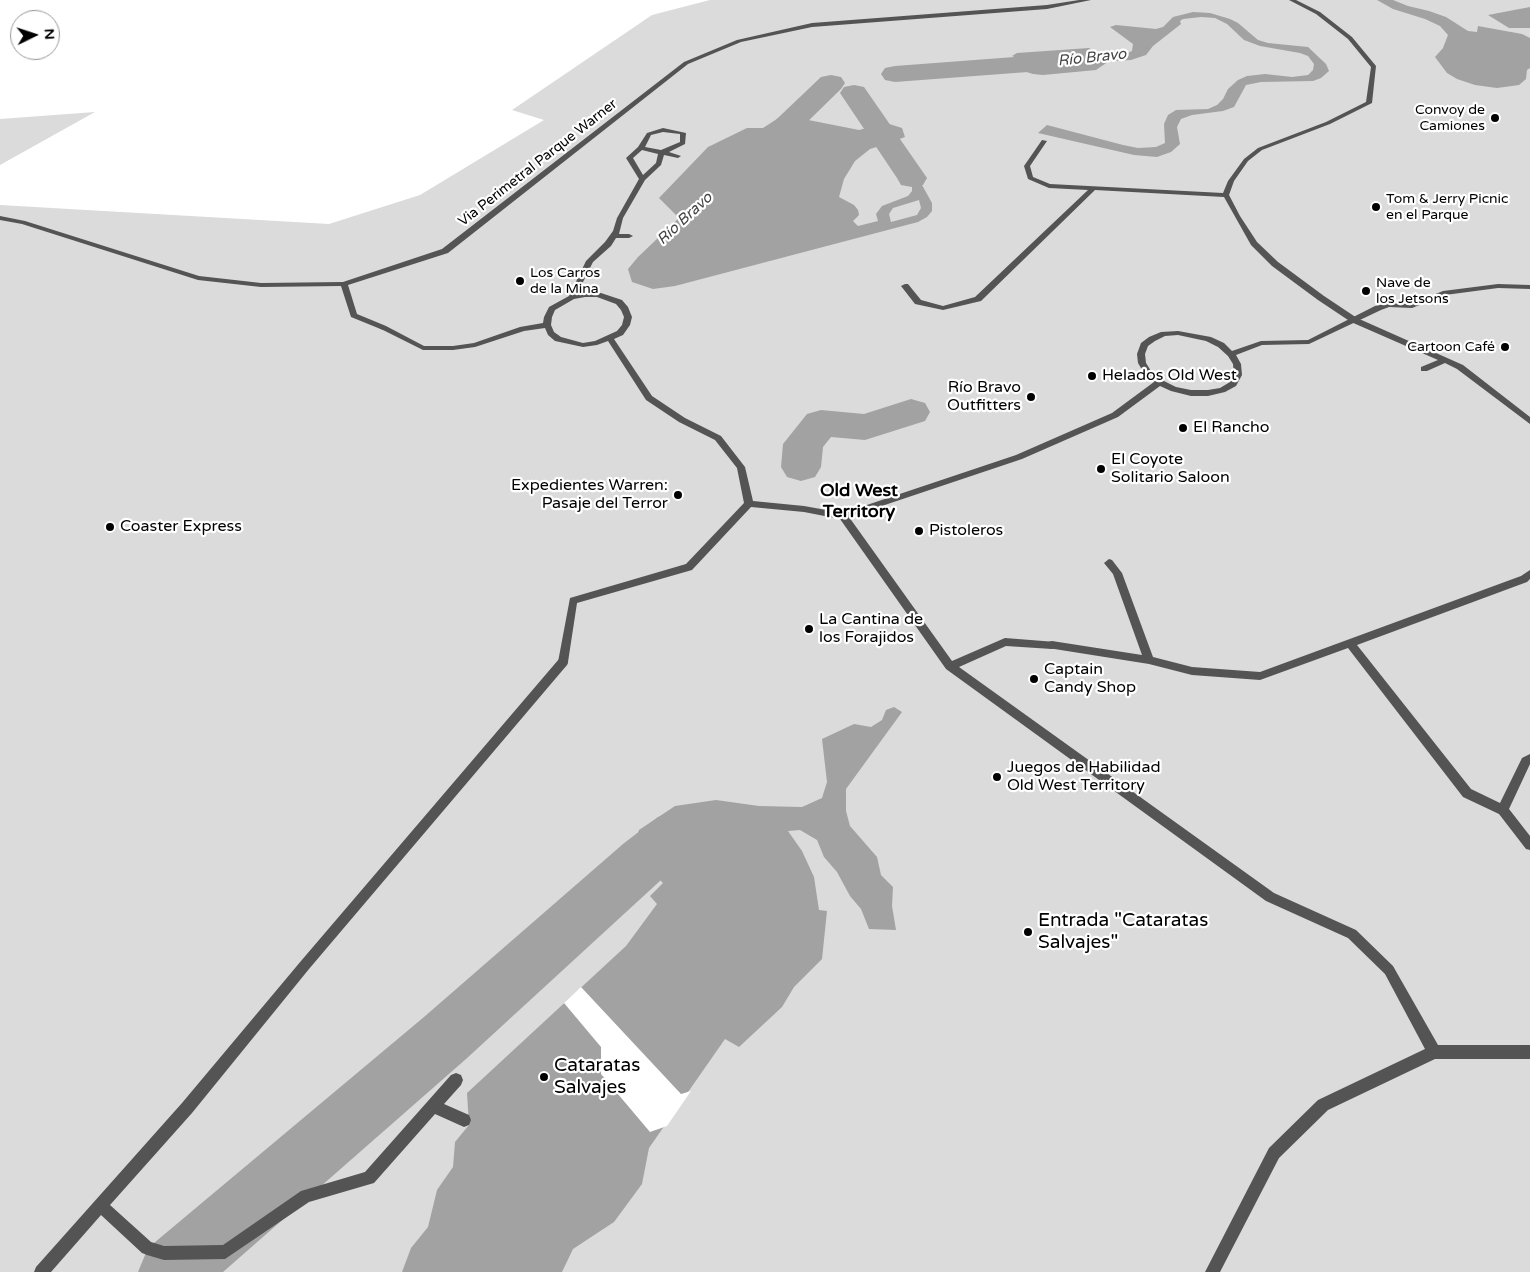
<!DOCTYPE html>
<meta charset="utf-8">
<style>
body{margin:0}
#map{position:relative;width:1530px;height:1272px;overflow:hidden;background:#fff;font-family:"Varela Round",sans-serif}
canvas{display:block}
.north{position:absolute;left:10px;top:10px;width:50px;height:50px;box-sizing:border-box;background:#fff;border:1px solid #999;border-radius:50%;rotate:86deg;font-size:14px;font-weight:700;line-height:20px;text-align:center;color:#000}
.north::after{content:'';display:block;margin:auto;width:18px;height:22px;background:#000;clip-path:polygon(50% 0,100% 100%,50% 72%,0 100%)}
</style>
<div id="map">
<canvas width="1530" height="1272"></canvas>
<div class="north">N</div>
</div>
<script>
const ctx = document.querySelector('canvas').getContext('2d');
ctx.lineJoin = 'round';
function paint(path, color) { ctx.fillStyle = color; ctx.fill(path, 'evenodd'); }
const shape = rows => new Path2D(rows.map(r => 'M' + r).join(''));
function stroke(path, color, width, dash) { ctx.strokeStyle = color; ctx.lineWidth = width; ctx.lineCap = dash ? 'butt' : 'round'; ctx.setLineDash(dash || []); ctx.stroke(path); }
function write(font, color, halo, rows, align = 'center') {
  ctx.font = font + ' "Varela Round",sans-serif'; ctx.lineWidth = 4.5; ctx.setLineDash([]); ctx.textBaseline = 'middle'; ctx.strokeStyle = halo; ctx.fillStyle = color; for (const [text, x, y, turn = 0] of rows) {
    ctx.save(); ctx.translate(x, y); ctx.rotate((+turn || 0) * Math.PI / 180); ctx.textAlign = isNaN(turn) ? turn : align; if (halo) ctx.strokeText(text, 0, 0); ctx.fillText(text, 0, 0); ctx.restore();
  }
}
paint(shape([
 [710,0,1530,0,1530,1272,0,1272,0,205,329,224,420,195,544,120,512,110,652,15],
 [95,112,0,165,0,119]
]), '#dbdbdb');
paint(shape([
 [1377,0,1393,0,1408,6,1429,11,1446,17,1468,31,1477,32,1478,26,1522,34,1530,38,1530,68,1527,70,1526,79,1519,85,1497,88,1475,85,1457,79,1447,73,1435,57,1443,48,1448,35,1440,26,1425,19,1393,9],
 [1530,7,1530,28,1509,28,1488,15],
 [1193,12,1210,13,1230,19,1238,23,1258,40,1268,43,1308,47,1326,64,1329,71,1321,78,1313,81,1261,82,1246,85,1234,107,1223,111,1192,115,1181,119,1177,127,1180,144,1171,152,1157,157,1134,155,1038,133,1047,125,1123,145,1138,148,1156,147,1165,143,1164,124,1168,115,1176,110,1208,109,1217,105,1223,99,1228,89,1238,80,1247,76,1265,74,1292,77,1308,75,1313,70,1314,64,1308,56,1300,53,1260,46,1244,40,1227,24,1215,18,1201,17,1183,19,1180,21,1181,24,1153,46,1146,55,1131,60,1109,61,1096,70,1043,75,1033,74,1023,71,1018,66,1033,65,1012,56,1017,53,1089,48,1101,56,1123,55,1132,51,1133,44,1110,27,1116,25,1156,29,1163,27,1173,17],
 [783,115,859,130,886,123,902,128,905,137,894,141,922,185,932,203,932,211,927,217,918,222,675,286,653,289,632,282,628,269,638,257,679,218,659,198,708,147,747,128,763,128],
 [883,145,912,187,912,191,908,196,882,206,876,214,878,221,858,226,853,221,859,215,858,210,854,205,839,197,844,179,855,161,870,149],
 [919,200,921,208,917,215,891,222,889,214,893,208],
 [894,707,902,712,846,789,846,811,850,826,877,857,881,875,893,887,892,906,896,930,869,929,861,909,850,896,837,872,824,857,817,840,800,830,788,831,802,851,814,877,819,910,827,911,822,959,794,987,782,1007,739,1047,725,1039,649,1148,642,1184,614,1222,573,1249,562,1272,402,1272,411,1248,428,1227,437,1190,453,1167,455,1142,469,1125,467,1093,626,946,657,904,650,896,663,883,636,856,628,862,639,830,675,806,716,800,759,806,802,807,822,798,827,782,822,739,854,724,871,727,882,720,886,710]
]), '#a2a2a2');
paint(shape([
 [581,987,681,1094,691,1091,667,1126,650,1132,601,1074,601,1047,564,1003]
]), '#fff');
paint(shape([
 [1094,51,1103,53,1107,59,1103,65,1094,67,895,82,885,80,881,74,885,68,895,66,1094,51],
 [831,75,841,77,845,83,841,89,761,167,750,170,739,167,735,161,739,155,821,77,831,75],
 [854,85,864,87,927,178,923,185,912,187,901,185,897,178,840,93,844,87,854,85],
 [911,399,925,403,930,412,925,421,865,440,831,437,823,447,821,467,815,477,801,481,787,477,781,467,783,444,807,414,821,410,864,414,911,399],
 [696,804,715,811,722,828,715,845,694,853,661,880,466,1059,223,1272,138,1272,148,1248,424,1017,623,844,658,817,696,804]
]), '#a2a2a2');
paint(shape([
 [1079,0,1091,0,1047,9,812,27,741,42,688,64,448,253,348,285,357,314,386,326,386,330,383,330,351,317,341,286,261,287,198,280,22,224,0,220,0,216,25,221,199,276,261,283,343,282,442,249,684,62,737,40,812,23,1047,5,1079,0],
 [1289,0,1296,0,1320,12,1352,37,1376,66,1372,103,1330,124,1262,150,1248,161,1234,181,1229,195,1240,216,1257,242,1278,262,1324,296,1357,318,1463,365,1530,417,1530,424,1457,369,1445,363,1427,371,1421,371,1421,367,1438,360,1351,322,1318,300,1272,266,1251,245,1224,197,1095,190,981,301,943,310,915,304,901,286,905,284,908,284,921,300,943,306,975,297,1088,190,1049,188,1028,179,1024,166,1042,140,1047,141,1030,166,1033,177,1050,184,1223,193,1228,181,1244,159,1258,148,1326,122,1366,102,1371,67,1348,39,1316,14,1289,0],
 [1109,559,1112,560,1122,573,1153,657,1192,667,1260,672,1521,576,1530,570,1530,579,1527,582,1357,645,1471,789,1500,803,1522,758,1530,754,1530,764,1509,809,1530,836,1530,850,1526,849,1499,814,1463,797,1348,648,1260,680,1192,675,1149,664,1048,648,1047,645,1048,642,1052,641,1142,655,1113,574,1104,563,1109,559],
 [563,658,567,659,568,662,567,665,309,969,192,1113,110,1205,151,1242,164,1246,223,1245,301,1191,365,1172,451,1075,456,1073,461,1075,463,1080,461,1085,444,1104,469,1115,471,1120,469,1125,464,1127,435,1114,374,1183,309,1202,225,1259,164,1260,147,1255,142,1253,101,1215,51,1272,34,1272,36,1267,182,1103,301,961,559,659,563,658]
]), '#545454');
paint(shape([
 [663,128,686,133,685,144,669,152,681,156,678,158,664,155,661,165,645,180,623,218,619,234,629,234,633,236,629,238,616,238,611,246,593,262,577,294,601,293,622,300,628,307,632,317,630,325,623,335,614,339,652,396,685,418,721,436,745,467,753,501,804,506,843,513,1016,455,1112,413,1154,382,1144,373,1138,363,1137,354,1141,343,1149,337,1161,332,1178,331,1211,337,1224,343,1232,351,1261,341,1308,340,1375,306,1389,303,1411,304,1443,291,1498,284,1530,285,1530,289,1498,288,1445,295,1412,308,1389,307,1381,310,1309,344,1262,345,1236,355,1241,364,1242,375,1236,386,1225,392,1208,396,1191,396,1171,391,1160,386,1118,417,1022,459,849,517,952,661,1005,638,1056,642,1057,645,1056,648,1052,649,1006,646,959,667,1274,893,1356,930,1393,966,1438,1045,1530,1045,1530,1059,1435,1059,1328,1110,1279,1158,1220,1272,1205,1272,1269,1148,1318,1100,1425,1049,1385,974,1348,938,1266,901,946,669,840,519,804,512,751,507,692,570,577,603,568,662,567,665,563,666,559,665,558,662,570,598,686,564,744,503,737,468,715,440,679,422,646,400,608,341,597,345,583,347,555,341,548,335,545,328,524,331,475,347,453,350,423,350,379,328,383,326,386,326,424,346,453,346,474,343,520,327,543,323,544,317,549,307,569,296,586,261,605,242,613,231,617,218,639,179,626,158,638,147,647,133,663,128],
 [663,132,680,134,680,142,661,150,645,147,651,135,663,132],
 [642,150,658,154,656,163,643,175,633,158,642,150],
 [585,297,597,297,616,304,621,310,624,317,622,325,617,331,595,341,583,343,561,337,554,332,551,325,552,317,555,310,574,299,585,297],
 [1178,335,1206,341,1218,347,1228,356,1233,364,1234,375,1230,382,1220,388,1208,390,1191,390,1176,387,1162,380,1151,371,1146,363,1145,354,1148,346,1155,341,1165,336,1178,335]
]), '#545454');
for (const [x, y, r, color] of [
 [1495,118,5,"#000"],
 [1376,207,5,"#000"],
 [520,281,5,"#000"],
 [1366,291,5,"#000"],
 [1505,347,5,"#000"],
 [1092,376,5,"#000"],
 [1031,397,5,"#000"],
 [1183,428,5,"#000"],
 [1101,469,5,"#000"],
 [678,495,5,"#000"],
 [110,527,5,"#000"],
 [919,531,5,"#000"],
 [809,629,5,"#000"],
 [1034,679,5,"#000"],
 [997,777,5,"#000"],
 [1028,932,5,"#000"],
 [544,1077,5,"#000"]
]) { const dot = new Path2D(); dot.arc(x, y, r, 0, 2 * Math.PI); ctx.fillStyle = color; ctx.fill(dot); stroke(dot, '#fff', 2); }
write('14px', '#000', '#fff', [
 ["Convoy de",1485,110,"right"],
 ["Camiones",1485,126,"right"],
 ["Tom & Jerry Picnic",1386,199],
 ["en el Parque",1386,215],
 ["Los Carros",530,273],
 ["de la Mina",530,289],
 ["Nave de",1376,283],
 ["los Jetsons",1376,299],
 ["Cartoon Café",1495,347,"right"]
], 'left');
write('14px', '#000', '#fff', [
 ["Via Perimetral Parque Warner",538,163,-38]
]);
write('italic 15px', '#434343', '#fff', [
 ["Río Bravo",1092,58,-6],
 ["Río Bravo",685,219,-43]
]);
write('16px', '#000', '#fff', [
 ["Helados Old West",1102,376],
 ["Río Bravo",1021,388,"right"],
 ["Outfitters",1021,406,"right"],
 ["El Rancho",1193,428],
 ["El Coyote",1111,460],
 ["Solitario Saloon",1111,478],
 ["Expedientes Warren:",668,486,"right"],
 ["Pasaje del Terror",668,504,"right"],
 ["Coaster Express",120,527],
 ["Pistoleros",929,531],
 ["La Cantina de",819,620],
 ["los Forajidos",819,638],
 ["Captain",1044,670],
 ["Candy Shop",1044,688],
 ["Juegos de Habilidad",1007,768],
 ["Old West Territory",1007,786]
], 'left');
write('bold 18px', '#000', '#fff', [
 ["Old West",859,491],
 ["Territory",859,512]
]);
write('19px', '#000', '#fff', [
 ["Entrada \"Cataratas",1038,921],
 ["Salvajes\"",1038,943],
 ["Cataratas",554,1066],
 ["Salvajes",554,1088]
], 'left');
</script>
